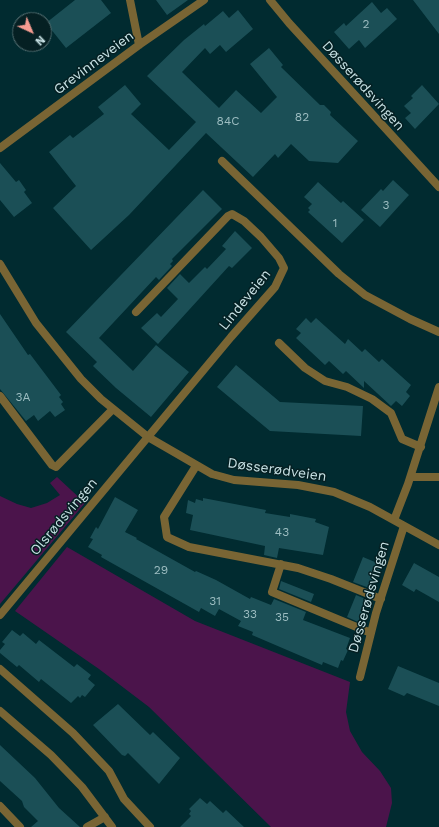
<!DOCTYPE html>
<meta charset="utf-8">
<style>
body{margin:0}
#map{position:relative;width:439px;height:827px;overflow:hidden;background:#012b30;font-family:"Work Sans",sans-serif}
canvas{display:block}
.north{position:absolute;left:12px;top:12px;width:40px;height:40px;box-sizing:border-box;background:#052023;border:1px solid #536e71;border-radius:50%;rotate:136deg;font-size:11px;font-weight:700;line-height:16px;text-align:center;color:#c8e2e5}
.north::after{content:'';display:block;margin:auto;width:14px;height:18px;background:#f59c91;clip-path:polygon(50% 0,100% 100%,50% 72%,0 100%)}
</style>
<div id="map">
<canvas width="439" height="827"></canvas>
<div class="north">N</div>
</div>
<script>
const ctx = document.querySelector('canvas').getContext('2d');
ctx.lineJoin = 'round';
function paint(path, color) { ctx.fillStyle = color; ctx.fill(path, 'evenodd'); }
const shape = rows => new Path2D(rows.map(r => 'M' + r).join(''));
function stroke(path, color, width, dash) { ctx.strokeStyle = color; ctx.lineWidth = width; ctx.lineCap = dash ? 'butt' : 'round'; ctx.setLineDash(dash || []); ctx.stroke(path); }
function write(font, color, halo, rows, align = 'center') {
  ctx.font = font + ' "Work Sans",sans-serif'; ctx.lineWidth = 3; ctx.setLineDash([]); ctx.textBaseline = 'middle'; ctx.strokeStyle = halo; ctx.fillStyle = color; for (const [text, x, y, turn = 0] of rows) {
    ctx.save(); ctx.translate(x, y); ctx.rotate((+turn || 0) * Math.PI / 180); ctx.textAlign = isNaN(turn) ? turn : align; if (halo) ctx.strokeText(text, 0, 0); ctx.fillText(text, 0, 0); ctx.restore();
  }
}
paint(shape([
 [57,477,85,503,0,604,0,496,17,504,31,508,47,503,60,495,50,483],
 [67,547,195,621,350,682,346,712,350,731,362,752,380,771,391,788,392,803,386,827,271,827,149,707,99,669,15,611]
]), '#4b144b');
paint(shape([
 [75,0,101,0,111,13,66,48,46,23],
 [156,0,188,0,167,15],
 [413,0,439,0,439,34],
 [372,2,381,13,387,8,397,19,365,48,359,40,349,49,334,32,344,23,346,26],
 [238,10,253,29,226,52,220,45,210,54,205,48,182,72,219,108,236,90,261,113,277,97,250,64,269,48,283,65,281,67,320,105,324,105,331,112,330,115,358,141,338,163,309,161,291,144,278,158,275,154,253,177,206,133,129,215,91,250,53,208,76,186,49,152,70,135,73,138,104,114,98,107,125,85,141,104,131,114,169,150,196,122,147,76,184,40,204,24,205,26,223,11,229,18],
 [422,85,439,104,415,129,405,118,411,113,404,106,413,98,411,96],
 [0,163,16,182,19,180,26,190,24,192,32,203,14,217,0,200],
 [393,180,409,195,380,227,361,210,381,189,383,191],
 [318,182,341,203,343,201,364,220,342,243,308,212,310,210,308,208,312,204,304,197],
 [203,190,222,209,172,259,173,261,170,264,172,266,159,280,156,277,99,338,133,371,156,345,189,372,151,417,116,388,93,366,97,362,66,332],
 [235,231,252,248,232,268,229,266,158,344,141,328,157,313,161,317,178,299,167,288,180,274,189,283,205,267,207,269,226,249,222,246],
 [0,314,28,355,30,354,61,395,59,397,63,402,61,404,65,410,55,417,50,411,38,421,34,415,26,421,0,389],
 [306,318,311,323,316,318,345,344,348,339,362,352,365,349,379,362,382,359,411,385,406,392,410,396,402,406,396,401,391,406,364,381,364,388,346,371,343,374,329,361,325,365,296,338,301,333,296,329],
 [236,365,280,402,363,406,361,436,270,431,217,387],
 [115,497,138,510,125,532,137,538,136,539,195,572,196,571,216,580,250,599,251,597,271,605,274,599,306,612,303,620,350,638,346,649,348,650,343,661,341,660,338,668,323,662,322,665,252,635,253,632,238,626,241,621,219,609,215,616,201,608,199,612,101,557,102,555,88,547,93,539,90,538,96,527,98,529],
 [203,498,266,510,265,513,290,517,290,514,316,519,315,522,329,527,323,555,279,548,277,558,264,555,265,546,190,530,193,515,186,513,188,500,195,503,196,499,203,501],
 [363,557,382,565,372,589,353,582],
 [414,563,439,577,439,602,416,589,414,592,402,585],
 [281,581,314,594,311,602,279,589],
 [356,595,368,600,358,622,347,617],
 [12,630,20,636,23,633,36,644,39,640,74,667,77,664,91,675,88,679,95,685,85,697,82,695,80,698,78,696,71,703,41,679,39,682,19,665,17,667,0,653,0,650,5,644,2,642],
 [398,666,439,683,439,706,407,693,404,696,388,689],
 [118,704,150,735,153,732,180,758,159,784,128,753,125,756,122,755,93,725],
 [0,745,35,778,59,808,80,827,31,827,38,821,24,807,22,801,0,781],
 [200,798,207,804,210,801,223,813,226,810,244,827,180,827,191,816,189,814,191,811,189,809]
]), '#1b4f56');
stroke(shape([
 [130,0,139,45],
 [270,0,289,23,439,187],
 [0,148,139,45,204,0],
 [222,161,339,274,365,295,410,319,439,332],
 [0,264,36,323,81,379,101,399,148,437,212,474,234,480,298,485,334,492,370,507,439,545],
 [279,343,305,368,325,381,347,387,372,399,391,413,402,439,421,447],
 [0,396,52,465,56,467,113,409],
 [196,466,164,517,167,537,189,547,298,568,331,579,381,599],
 [411,477,439,477],
 [394,520,408,484,439,387],
 [281,564,272,592,371,633],
 [0,615,231,337,275,287,284,268,279,258,261,237,244,221,232,214,228,216,136,312],
 [0,669,73,733,109,771,124,799,150,827],
 [360,677,376,613,404,526],
 [0,711,51,755,82,787,112,827],
 [0,806,20,827],
 [87,827,105,817]
]), '#796534', 8);
write('12px', '#9dbdc1', null, [
 ["2",366,24],
 ["82",302,117],
 ["84C",228,121],
 ["3",386,205],
 ["1",335,223],
 ["3A",23,397],
 ["43",282,532],
 ["29",161,570],
 ["31",215,601],
 ["33",250,614],
 ["35",282,617]
]);
write('14px', '#c8e2e5', '#052023', [
 ["Grevinneveien",94,63,-37],
 ["Døsserødsvingen",363,86,48],
 ["Lindeveien",245,300,-51],
 ["Døsserødveien",277,470,8],
 ["Olsrødsvingen",64,517,-50],
 ["Døsserødsvingen",369,597,-74]
]);
</script>
